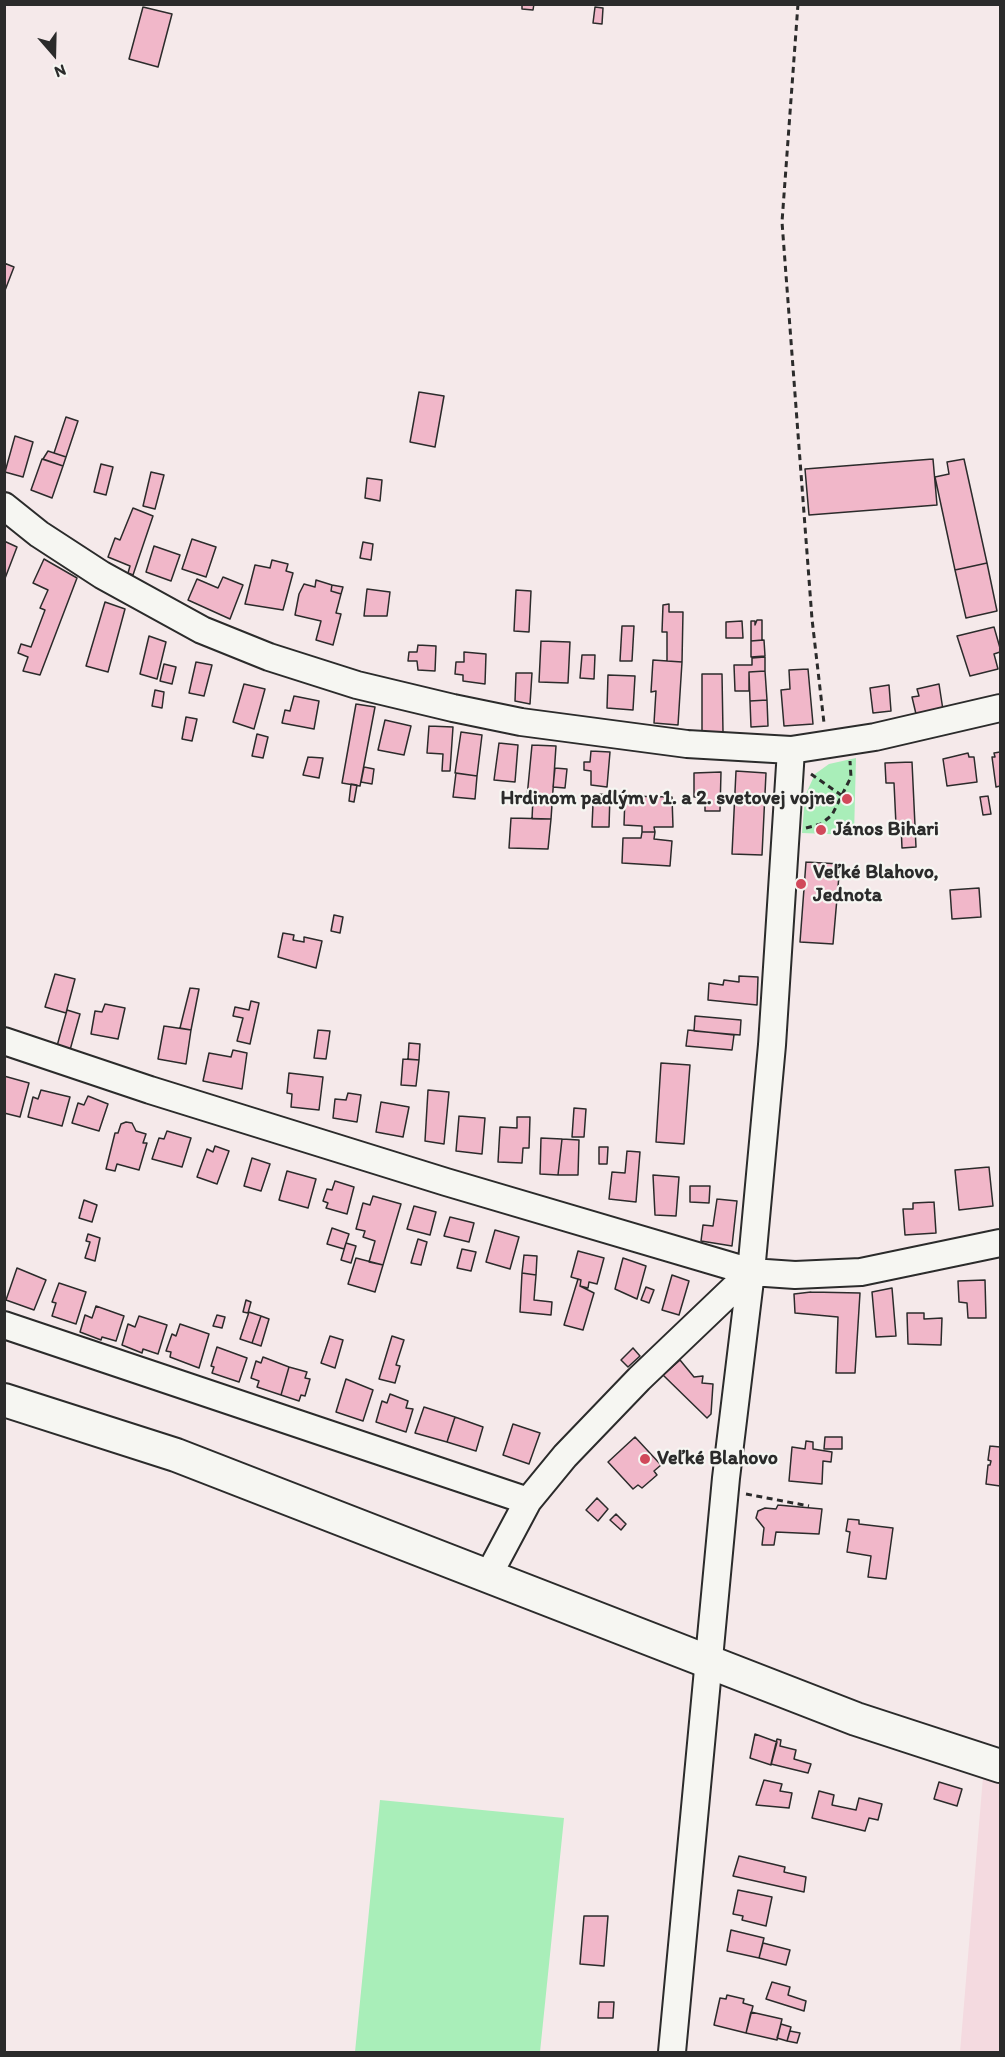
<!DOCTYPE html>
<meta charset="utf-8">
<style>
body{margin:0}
#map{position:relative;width:1005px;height:2057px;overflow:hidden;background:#f5e9ea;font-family:Itim,sans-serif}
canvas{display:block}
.frame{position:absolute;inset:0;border:6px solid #2b2b2b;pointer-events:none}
.north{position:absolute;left:24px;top:24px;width:60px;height:60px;-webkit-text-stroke:4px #f6f6f2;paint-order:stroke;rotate:160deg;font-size:16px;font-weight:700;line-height:24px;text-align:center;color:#2b2b2b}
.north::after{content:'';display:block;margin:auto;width:21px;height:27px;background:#2b2b2b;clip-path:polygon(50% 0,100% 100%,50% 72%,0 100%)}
</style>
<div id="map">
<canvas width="1005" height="2057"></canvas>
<div class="frame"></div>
<div class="north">N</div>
</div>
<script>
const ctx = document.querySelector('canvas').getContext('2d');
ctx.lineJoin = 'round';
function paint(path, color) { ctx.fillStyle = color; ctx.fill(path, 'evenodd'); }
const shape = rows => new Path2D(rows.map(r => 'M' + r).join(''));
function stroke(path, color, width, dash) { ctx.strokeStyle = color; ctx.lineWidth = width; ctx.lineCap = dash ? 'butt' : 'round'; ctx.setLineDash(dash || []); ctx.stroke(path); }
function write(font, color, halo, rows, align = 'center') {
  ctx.font = font + ' Itim,sans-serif'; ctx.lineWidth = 4.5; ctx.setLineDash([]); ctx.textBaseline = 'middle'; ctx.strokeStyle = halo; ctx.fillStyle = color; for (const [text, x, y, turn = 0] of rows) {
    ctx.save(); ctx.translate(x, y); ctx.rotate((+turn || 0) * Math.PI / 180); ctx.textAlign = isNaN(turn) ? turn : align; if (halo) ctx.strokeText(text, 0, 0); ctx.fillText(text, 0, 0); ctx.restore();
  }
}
paint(shape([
 [983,1777,1000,1782,1000,2052,960,2052]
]), '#f4dae0');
paint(shape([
 [856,758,854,835,802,833,805,796,815,774,829,764],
 [380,1800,564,1818,540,2052,355,2052]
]), '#a9eeb9');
const building = shape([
 [522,4,534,4,533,10,522,9,522,4],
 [143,7,172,14,158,67,129,59,143,7],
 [595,7,603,8,602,24,593,23,595,7],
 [4,263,14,267,4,293,4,263],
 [419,392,444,396,435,447,410,442,419,392],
 [66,417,78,421,66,457,54,453,66,417],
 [15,436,33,442,23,477,5,472,15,436],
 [48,451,66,457,63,466,43,459,48,451],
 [42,459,63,466,52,498,31,490,42,459],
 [933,459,937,505,809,515,805,469,933,459],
 [964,459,987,563,955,570,935,477,949,474,947,462,964,459],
 [101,464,113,467,106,495,94,492,101,464],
 [151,472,164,475,155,509,143,506,151,472],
 [367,478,382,480,380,501,365,498,367,478],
 [133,508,153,516,133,575,128,573,130,566,108,557,115,538,120,540,133,508],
 [192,539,216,547,206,577,182,569,192,539],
 [4,541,17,547,4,581,4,541],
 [363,542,373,544,371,560,360,558,363,542],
 [154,546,180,555,171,581,146,572,154,546],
 [44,559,77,578,40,675,23,671,28,657,18,653,21,644,31,647,45,610,40,608,48,590,33,583,44,559],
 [272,560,288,564,286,571,293,573,283,610,245,604,255,565,270,568,272,560],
 [987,563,997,611,966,618,955,570,987,563],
 [223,577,243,585,230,619,188,600,197,579,218,588,223,577],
 [316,580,332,585,331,591,341,594,336,613,341,614,333,645,316,640,321,621,295,615,299,594,304,584,315,587,316,580],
 [332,585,343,587,341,594,331,591,332,585],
 [367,589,390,592,387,616,364,616,367,589],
 [516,590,531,591,529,632,514,631,516,590],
 [105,602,125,609,108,672,86,666,105,602],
 [669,604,669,612,683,612,682,662,667,661,667,632,662,632,663,605,669,604],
 [757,620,762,620,762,640,751,641,751,621,755,621,755,625,757,620],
 [742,621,743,638,726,638,726,622,742,621],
 [622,626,634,626,632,661,620,661,622,626],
 [994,627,1000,648,1000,652,994,654,998,669,970,676,957,636,994,627],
 [149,636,166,642,157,679,140,674,149,636],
 [764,640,765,656,751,657,751,641,764,640],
 [541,641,570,642,568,683,539,682,541,641],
 [418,645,436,646,435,671,418,670,417,661,408,661,409,652,417,652,418,645],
 [464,652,486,654,485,684,463,681,463,675,455,674,456,662,464,662,464,652],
 [582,655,595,655,594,679,580,678,582,655],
 [765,657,765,671,749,672,749,691,735,691,734,665,752,665,752,658,765,657],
 [653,660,682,662,678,725,654,723,656,691,651,692,653,660],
 [196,662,212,665,204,696,189,693,196,662],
 [164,664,176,667,172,684,160,681,164,664],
 [808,669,813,724,784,726,781,690,790,689,789,670,808,669],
 [765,671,767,700,750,701,749,672,765,671],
 [516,673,532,673,530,704,515,701,516,673],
 [702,674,722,674,723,732,702,732,702,674],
 [608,675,635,676,633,710,607,708,608,675],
 [244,684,265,689,254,729,233,722,244,684],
 [939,684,943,710,916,714,912,697,919,696,917,689,939,684],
 [889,685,891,711,873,713,870,688,889,685],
 [155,690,164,692,162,708,152,706,155,690],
 [294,696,319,701,314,729,282,723,285,710,290,711,294,696],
 [767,700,768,726,751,727,750,701,767,700],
 [356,704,375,707,360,786,342,783,356,704],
 [186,717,197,719,192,741,182,739,186,717],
 [385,720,411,726,404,755,378,750,385,720],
 [429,726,453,727,450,771,442,771,443,754,427,753,429,726],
 [461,732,482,735,477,776,455,773,461,732],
 [257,734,268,737,263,758,252,756,257,734],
 [499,743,518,745,515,782,494,780,499,743],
 [532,745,556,746,551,819,532,819,533,798,527,797,532,745],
 [591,751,610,752,607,787,591,785,591,771,584,770,584,762,590,762,591,751],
 [1000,752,1000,786,996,787,992,757,995,757,994,753,1000,752],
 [968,753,969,757,974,757,977,782,947,786,943,759,968,753],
 [308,757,323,758,319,778,303,775,308,757],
 [912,762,916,847,902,848,901,825,896,825,894,783,886,783,885,763,912,762],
 [364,767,374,769,372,784,361,782,364,767],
 [555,768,567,769,565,788,553,787,555,768],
 [736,771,766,773,762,855,732,854,736,771],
 [721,772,720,811,705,811,705,797,694,797,694,773,721,772],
 [456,773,477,776,475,799,453,797,456,773],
 [351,784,357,785,354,802,349,801,351,784],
 [598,794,610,795,609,827,592,827,593,804,598,804,598,794],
 [625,796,672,797,673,827,654,827,655,832,642,832,642,826,624,825,625,796],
 [988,796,991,814,983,815,980,797,988,796],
 [511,818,551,819,548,849,509,848,511,818],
 [642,832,655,832,654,839,672,841,670,866,622,863,623,838,641,838,642,832],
 [806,862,840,864,833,944,800,942,806,862],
 [979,888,981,917,952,919,950,890,979,888],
 [334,915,343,917,340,933,331,931,334,915],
 [283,933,294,935,293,940,304,942,304,937,322,941,316,968,278,957,283,933],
 [55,974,75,979,66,1013,45,1007,55,974],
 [739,976,758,977,757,1005,708,1000,709,983,723,985,724,980,739,982,739,976],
 [190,988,199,989,191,1030,180,1028,190,988],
 [251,1001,259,1003,250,1044,237,1041,243,1018,233,1016,235,1007,249,1010,251,1001],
 [105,1004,125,1008,118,1039,91,1034,95,1011,102,1012,105,1004],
 [67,1010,80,1014,70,1050,57,1046,67,1010],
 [695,1016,741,1020,740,1035,694,1031,695,1016],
 [164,1026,191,1030,186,1064,158,1059,164,1026],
 [318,1030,330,1031,326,1059,314,1058,318,1030],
 [688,1030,734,1035,732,1050,686,1046,688,1030],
 [409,1043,420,1044,419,1060,408,1059,409,1043],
 [233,1050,247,1053,242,1089,203,1081,209,1053,231,1057,233,1050],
 [403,1059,419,1060,416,1086,401,1085,403,1059],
 [661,1063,690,1065,684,1144,656,1142,661,1063],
 [289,1073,323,1077,319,1110,291,1107,292,1094,287,1093,289,1073],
 [4,1076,29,1083,20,1117,4,1113,4,1076],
 [41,1090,70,1097,62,1126,28,1117,33,1097,38,1099,41,1090],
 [428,1090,449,1092,444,1144,425,1141,428,1090],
 [348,1093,361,1095,357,1122,333,1118,335,1099,346,1100,348,1093],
 [88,1096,108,1104,99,1131,72,1123,78,1103,84,1105,88,1096],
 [381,1102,409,1107,403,1137,376,1132,381,1102],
 [574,1108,586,1109,584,1137,572,1137,574,1108],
 [459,1116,485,1118,482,1154,456,1151,459,1116],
 [517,1117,530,1117,529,1148,523,1148,522,1163,498,1162,500,1127,517,1128,517,1117],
 [126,1122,132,1123,136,1131,146,1134,143,1143,147,1143,139,1170,117,1164,115,1171,106,1169,115,1133,118,1133,121,1124,126,1122],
 [167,1131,191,1138,182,1167,152,1159,159,1138,164,1139,167,1131],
 [541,1138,562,1139,558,1175,540,1174,541,1138],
 [562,1139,579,1140,578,1175,558,1175,562,1139],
 [215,1146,229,1151,217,1184,197,1177,207,1149,213,1152,215,1146],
 [599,1147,608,1147,607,1164,599,1164,599,1147],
 [627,1151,640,1152,636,1202,609,1199,612,1172,625,1173,627,1151],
 [252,1158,270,1164,261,1191,244,1186,252,1158],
 [989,1167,993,1206,959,1210,955,1170,989,1167],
 [287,1171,316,1179,308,1208,279,1200,287,1171],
 [653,1175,679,1177,676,1216,655,1215,653,1175],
 [335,1181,354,1187,347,1214,326,1208,328,1203,323,1201,327,1189,332,1190,335,1181],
 [690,1186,710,1186,709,1203,690,1202,690,1186],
 [373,1196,401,1204,383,1265,369,1262,375,1241,363,1237,365,1231,356,1229,363,1203,370,1205,373,1196],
 [717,1199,737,1201,732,1246,701,1241,703,1225,713,1226,717,1199],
 [84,1200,97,1205,92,1222,79,1218,84,1200],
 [934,1202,936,1233,905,1235,903,1209,913,1209,913,1203,934,1202],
 [414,1206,436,1212,430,1235,407,1229,414,1206],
 [450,1217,474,1223,469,1242,444,1236,450,1217],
 [332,1228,349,1234,344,1249,327,1244,332,1228],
 [495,1230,519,1237,510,1269,486,1262,495,1230],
 [88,1234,100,1238,95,1261,85,1258,90,1242,86,1241,88,1234],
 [418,1239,427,1242,421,1265,411,1263,418,1239],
 [346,1243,356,1246,351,1263,341,1260,346,1243],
 [462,1249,476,1252,471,1271,457,1268,462,1249],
 [578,1251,604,1258,597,1284,589,1282,588,1288,580,1286,581,1280,571,1277,578,1251],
 [524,1255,537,1256,536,1275,522,1273,524,1255],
 [356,1258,383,1265,375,1292,348,1284,356,1258],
 [623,1258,646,1266,637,1299,615,1289,623,1258],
 [17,1268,46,1280,34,1310,6,1300,17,1268],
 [522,1273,536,1275,534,1300,552,1302,551,1315,520,1312,522,1273],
 [672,1275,689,1281,679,1315,662,1310,672,1275],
 [578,1279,581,1280,580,1286,594,1293,583,1330,564,1325,578,1279],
 [985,1280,986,1318,968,1318,967,1303,959,1302,958,1281,985,1280],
 [59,1283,86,1292,76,1324,52,1316,56,1303,52,1302,59,1283],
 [646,1287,654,1290,649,1303,641,1300,646,1287],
 [892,1288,896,1336,876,1337,872,1292,892,1288],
 [811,1292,860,1293,855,1373,836,1373,838,1317,795,1313,794,1294,811,1292],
 [246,1300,251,1302,248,1313,243,1312,246,1300],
 [96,1306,124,1316,116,1341,102,1337,101,1340,80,1332,85,1315,92,1318,96,1306],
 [249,1312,261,1316,252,1343,240,1339,249,1312],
 [907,1313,924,1313,924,1319,942,1318,941,1345,908,1344,907,1313],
 [217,1315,225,1317,222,1328,213,1326,217,1315],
 [139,1316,167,1325,158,1354,143,1349,142,1353,122,1345,128,1324,135,1327,139,1316],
 [261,1316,269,1319,261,1346,252,1343,261,1316],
 [180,1324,209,1334,199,1368,170,1357,171,1352,166,1351,172,1334,176,1336,180,1324],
 [330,1336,343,1340,335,1368,321,1363,330,1336],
 [392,1336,404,1340,396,1365,400,1366,395,1383,379,1379,392,1336],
 [217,1347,247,1358,239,1382,212,1373,214,1367,211,1366,217,1347],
 [633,1348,640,1356,628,1367,621,1360,633,1348],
 [263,1357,289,1367,281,1395,257,1387,259,1381,251,1378,256,1361,261,1363,263,1357],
 [680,1360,694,1377,703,1376,702,1383,713,1384,711,1414,707,1418,663,1375,680,1360],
 [289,1367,307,1372,305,1378,310,1379,305,1396,301,1395,299,1401,281,1395,289,1367],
 [346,1379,373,1390,363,1421,336,1412,346,1379],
 [390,1394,408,1401,406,1408,413,1409,406,1432,376,1422,382,1401,387,1403,390,1394],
 [424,1407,455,1417,447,1442,415,1433,424,1407],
 [455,1417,483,1427,476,1451,447,1442,455,1417],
 [513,1424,540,1433,529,1464,503,1455,513,1424],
 [635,1437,661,1465,654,1471,657,1475,642,1488,638,1485,633,1489,608,1462,635,1437],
 [825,1437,842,1437,842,1449,824,1449,825,1437],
 [806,1441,813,1442,813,1449,832,1452,831,1462,823,1461,822,1484,789,1481,792,1447,805,1449,806,1441],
 [990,1446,1000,1447,1000,1486,986,1484,988,1465,990,1465,991,1461,988,1460,990,1446],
 [597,1498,608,1509,598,1521,586,1510,597,1498],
 [778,1505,822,1509,819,1534,776,1532,774,1545,762,1545,764,1528,756,1518,758,1511,765,1508,776,1509,778,1505],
 [616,1514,626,1524,621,1530,610,1520,616,1514],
 [848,1519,859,1520,859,1524,893,1528,886,1579,868,1577,871,1556,847,1552,850,1532,846,1531,848,1519],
 [755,1734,777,1742,771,1765,750,1758,755,1734],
 [777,1739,781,1740,780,1746,796,1750,794,1759,811,1764,808,1773,771,1764,777,1739],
 [764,1780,782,1784,780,1791,792,1793,789,1808,756,1805,764,1780],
 [939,1782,962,1789,957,1806,934,1799,939,1782],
 [819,1791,834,1795,832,1805,856,1810,859,1798,882,1804,878,1820,869,1818,865,1831,812,1818,819,1791],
 [739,1856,785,1867,784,1872,806,1877,804,1892,733,1876,739,1856],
 [738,1890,772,1897,766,1926,742,1920,743,1916,733,1914,738,1890],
 [584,1916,608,1916,604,1966,580,1964,584,1916],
 [731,1930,764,1938,759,1958,727,1951,731,1930],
 [763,1943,790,1950,786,1965,759,1958,763,1943],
 [772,1982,790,1987,788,1995,806,2001,804,2011,766,1999,772,1982],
 [727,1995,744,1999,743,2003,753,2006,746,2033,714,2025,720,1998,726,1999,727,1995],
 [599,2002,614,2002,613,2018,598,2018,599,2002],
 [751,2012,782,2019,777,2040,746,2033,751,2012],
 [781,2024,791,2027,787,2041,777,2038,781,2024],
 [790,2031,800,2033,797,2043,787,2041,790,2031]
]);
paint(building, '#f1b7c9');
stroke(building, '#2b2b2b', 1.5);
const minor = shape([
 [4,506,39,534,102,575,202,630,269,657,357,685,453,708,521,722,687,744,791,750,875,737,1000,708],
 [4,1041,150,1090,446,1182,751,1272,639,1379,565,1456,528,1501,488,1576],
 [751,1272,795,1275,861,1272,1000,1243],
 [4,1325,528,1501],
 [672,2052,726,1478,751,1272,772,1045,791,750]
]);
const major = shape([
 [4,1400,176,1455,856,1719,1000,1766]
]);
stroke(minor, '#2b2b2b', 30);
stroke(major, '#2b2b2b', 36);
stroke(shape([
 [798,4,782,222,812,619,824,723],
 [811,774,841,795],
 [806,828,821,824,832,815,851,777,850,761],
 [746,1494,809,1506]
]), '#2b2b2b', 3, [6, 4.5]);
stroke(minor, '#f6f6f2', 26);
stroke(major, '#f6f6f2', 32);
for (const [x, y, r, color] of [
 [847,799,6,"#d1495b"],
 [821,830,6,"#d1495b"],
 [801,884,6,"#d1495b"],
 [645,1459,6,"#d1495b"]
]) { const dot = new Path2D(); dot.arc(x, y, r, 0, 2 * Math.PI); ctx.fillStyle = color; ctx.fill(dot); stroke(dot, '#f6f6f2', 2); }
write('bold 20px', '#2b2b2b', '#f6f6f2', [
 ["Hrdinom padlým v 1. a 2. svetovej vojne",835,799,"right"],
 ["János Bihari",833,830],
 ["Veľké Blahovo,",813,873],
 ["Jednota",813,896],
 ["Veľké Blahovo",657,1459]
], 'left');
</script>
